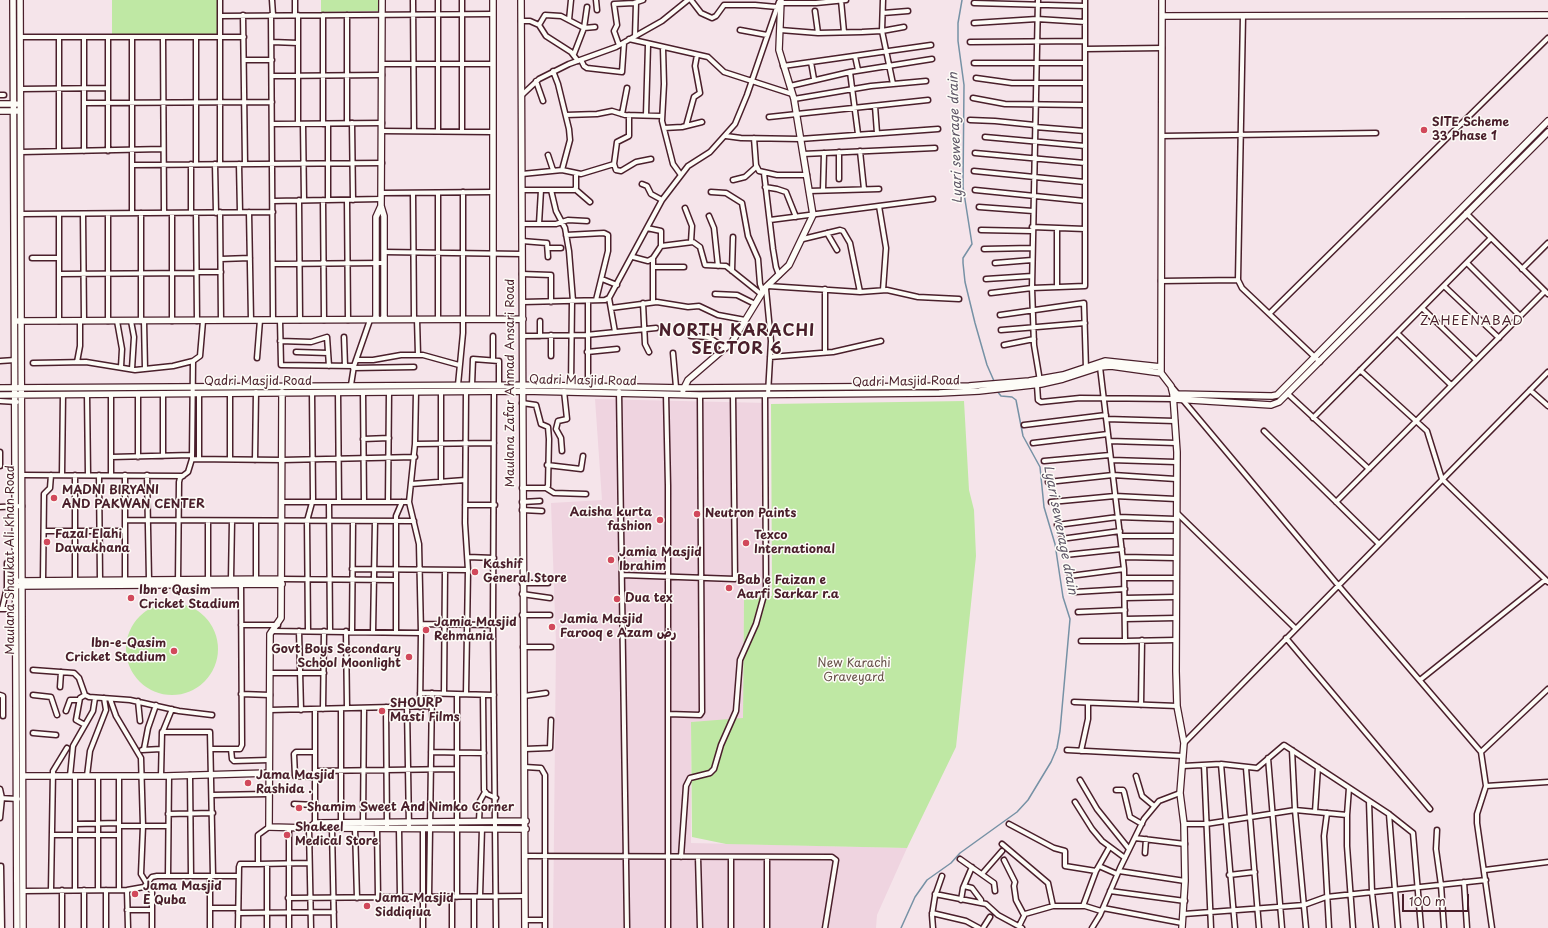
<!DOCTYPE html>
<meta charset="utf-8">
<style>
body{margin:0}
#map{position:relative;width:1548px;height:928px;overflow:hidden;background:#f5e4ea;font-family:"Playpen Sans",sans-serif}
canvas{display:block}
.scale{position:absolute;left:1402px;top:894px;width:67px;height:18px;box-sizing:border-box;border:2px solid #4a1f2b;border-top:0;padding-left:5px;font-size:12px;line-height:14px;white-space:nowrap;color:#4a1f2b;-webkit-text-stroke:3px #fdfcf7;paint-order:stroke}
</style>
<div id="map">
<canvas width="1548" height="928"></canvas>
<div class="scale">100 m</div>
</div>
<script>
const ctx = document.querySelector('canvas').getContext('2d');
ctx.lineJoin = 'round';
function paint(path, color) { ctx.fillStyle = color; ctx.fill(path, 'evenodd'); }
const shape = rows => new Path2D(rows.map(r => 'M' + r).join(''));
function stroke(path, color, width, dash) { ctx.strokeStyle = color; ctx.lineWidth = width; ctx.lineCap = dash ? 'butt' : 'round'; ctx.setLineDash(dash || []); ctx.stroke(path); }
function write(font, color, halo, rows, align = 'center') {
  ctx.font = font + ' "Playpen Sans","Playpen Sans Arabic",sans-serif'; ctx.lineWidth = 3; ctx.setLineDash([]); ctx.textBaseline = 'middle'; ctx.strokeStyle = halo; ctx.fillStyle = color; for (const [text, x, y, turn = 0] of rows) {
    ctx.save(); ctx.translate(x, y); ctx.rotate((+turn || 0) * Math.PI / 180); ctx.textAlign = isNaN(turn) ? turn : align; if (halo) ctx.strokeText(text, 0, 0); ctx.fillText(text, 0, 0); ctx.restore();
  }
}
paint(shape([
 [595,399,768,403,769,593,744,597,743,720,691,722,691,843,907,848,877,915,876,928,553,928,556,643,551,503,602,500]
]), '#efd4e0');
paint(shape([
 [112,0,218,0,218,34,112,35],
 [321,0,379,0,378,11,321,12],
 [964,401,969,490,974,510,976,556,956,747,907,848,726,844,692,837,691,722,743,718,744,597,772,596,771,404],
 '126 649a46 46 0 1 1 92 0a46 46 0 1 1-92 0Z'
]), '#bfe8a4');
stroke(shape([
 [962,0,958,23,958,41,964,85,963,187,972,244,963,258,963,263,965,282,975,323,987,365,994,381],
 [901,928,915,897,927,880,951,863,960,853,1017,812,1028,800,1051,762,1057,748,1060,731,1070,619,1063,597,1055,544,1044,507,1040,467,1023,436,1016,400,1012,397,1001,396,997,391]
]), '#7691a5', 1.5);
const street = shape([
 [272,0,273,15],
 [413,0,414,131],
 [438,0,438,131],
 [462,0,462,131],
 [596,0,597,10],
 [691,0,701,13,712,18,716,16,724,5,755,5,777,7],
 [841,0,844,32],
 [883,0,882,31,893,84],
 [1038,0,1032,288,1034,345,1040,381],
 [781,3,816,3,846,0],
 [974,3,1085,6],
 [815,11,818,33],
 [883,13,908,11],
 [243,15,245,164],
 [271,15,273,320],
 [295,15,295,0],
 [298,15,298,124],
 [323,15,323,124],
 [347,15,347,123],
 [220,16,493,14],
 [569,20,571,0],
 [521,21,530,21,539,25],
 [974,23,1037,19,1085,22],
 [740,30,767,35],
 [780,30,818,33,862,32,882,31,904,27],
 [635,36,636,3],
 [20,37,244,37],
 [59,37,59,151],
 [84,37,84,151],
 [108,37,108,151],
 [132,37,132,213],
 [163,37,164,213],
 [196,37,196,164],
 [629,39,708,57,724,72,792,94],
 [272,42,298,43],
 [970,42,1085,41],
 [619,45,614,31,617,25,614,4,634,3,643,0],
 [663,48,664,84,662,121,673,164,681,175],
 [1085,49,1162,48],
 [574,54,584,28,587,7],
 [855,56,858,70],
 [244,60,272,60],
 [581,60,584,66,587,68,622,72,624,43],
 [578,61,571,52,546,36,539,25,545,15,561,16,584,28,595,27],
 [811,62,814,79],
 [974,63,1085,63],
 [382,64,493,64],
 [783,66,931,45],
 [553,71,558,84,569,129,570,140,562,170],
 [850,72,858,134],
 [272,76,382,75],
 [976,78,1012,83,1085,83],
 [536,81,543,101],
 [790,86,850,72,932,59],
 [21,89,108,88],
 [0,95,4,95],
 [522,95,539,79,569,64,616,47,662,21,688,0],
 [973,98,1005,104,1085,105],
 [794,99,871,86,926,81],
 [84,103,272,102],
 [875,106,877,133],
 [622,114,627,88],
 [566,115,597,114,612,111,625,115,662,116],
 [646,115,648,45],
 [769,117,928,100],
 [970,120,995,121,1035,125],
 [352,123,353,200],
 [272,124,382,123],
 [303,124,304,200],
 [328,124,328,200],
 [686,126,694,97,700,93,695,66,697,55],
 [1035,127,1085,131],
 [664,128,682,127,702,122],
 [382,131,492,132],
 [726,136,741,138,800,139,938,129],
 [1162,136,1376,133],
 [985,137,1085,146],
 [754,138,756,165,759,171,777,175,807,175],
 [860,151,864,189],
 [21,152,163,149],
 [839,152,839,179],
 [975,153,1085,163],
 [803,154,935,148],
 [548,155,553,170],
 [191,164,191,213],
 [215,164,216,213],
 [220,164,220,0],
 [239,164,240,212],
 [614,164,616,170,621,171,636,162,651,159],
 [132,165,382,163],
 [974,171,1085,182],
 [764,173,773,249,776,267,779,275],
 [522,174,562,170,581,174,614,164,617,142,629,136,629,115],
 [733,180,745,177,756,167],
 [642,184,647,186,651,194,662,200],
 [765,187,777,189,786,192,796,217],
 [575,189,590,202],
 [522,190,574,190,576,188,576,173],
 [551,190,556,211,565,228,569,251,573,301],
 [823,190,824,153],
 [975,190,1085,201],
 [809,191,879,189],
 [711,192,726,193,742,203,748,236,758,259,760,284,763,292],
 [382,193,493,192],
 [413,193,414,319],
 [438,193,438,319],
 [299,200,300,320],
 [323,200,324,320],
 [347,200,348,320],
 [273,201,381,199],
 [879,206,886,248,883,290],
 [979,207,1033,211],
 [685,208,692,226,691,242],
 [220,212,221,320],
 [249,212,251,320],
 [141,213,141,321],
 [172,213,172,321],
 [196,213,197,321],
 [1466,213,1548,294],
 [21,214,273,212],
 [59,214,59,321],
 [83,214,84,321],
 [108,214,108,321],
 [709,216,714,228,718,266],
 [770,220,933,199],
 [522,224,556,224,568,220,587,221],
 [539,224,541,190],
 [1032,227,1085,229],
 [647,228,661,231,661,246],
 [1057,228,1057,287],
 [981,230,1032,231],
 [827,233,837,250],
 [566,235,604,233,608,235,608,251,596,300],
 [803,239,840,230,843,231,850,243,860,292],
 [522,241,547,243,548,257],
 [548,248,561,248],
 [984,249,1032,248],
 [384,252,522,254],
 [633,257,648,261,653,258,661,246,693,242,700,247,705,265,726,266,761,294],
 [32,258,59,258],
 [653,258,653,302],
 [221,259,250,258],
 [995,263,1032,260],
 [1467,263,1520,316],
 [273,264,383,263],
 [653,267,684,267],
 [1522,269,1548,243],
 [732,271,733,237],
 [197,272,221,272],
 [59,274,197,273],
 [522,274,551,275,551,302],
 [602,279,617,285],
 [986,279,1032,276],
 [1238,280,1242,288,1320,362],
 [1161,281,1238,280,1243,16],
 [768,286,860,292,887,290,918,297,959,299],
 [1444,286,1499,338],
 [766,289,771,341,768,394],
 [825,289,825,352],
 [991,293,1032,288,1085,286,1085,0],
 [715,294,737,295,755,304],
 [609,298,615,332],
 [523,302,605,300,609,298,662,200,688,166,710,152,735,124,747,95,779,2],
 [643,303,645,344,649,352],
 [611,308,657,302,688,307,699,306,718,315,745,320],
 [1422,308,1476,360],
 [1270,313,1548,38],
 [1000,315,1084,303,1086,369],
 [417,319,418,355],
 [280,320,281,365,354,366],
 [117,321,122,349,121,367],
 [131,321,134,337,132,369],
 [144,321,145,369],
 [1001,330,1085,323],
 [1397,333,1451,385],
 [551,335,551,356],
 [493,336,493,360],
 [523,336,586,335,656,328],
 [540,336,540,321],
 [691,336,708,337,726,348],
 [344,337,345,366],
 [280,341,311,342,327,337,329,366],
 [1004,345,1034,339],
 [296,352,328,353],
 [587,352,617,349],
 [673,353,676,387],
 [770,357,833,352,881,341],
 [257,358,260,320],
 [356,360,373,360,401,355,423,355,459,365],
 [0,361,15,360],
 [77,362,80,346,80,321],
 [33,363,86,362,135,370,173,366,193,361,200,356,203,321],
 [1100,367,1124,569,1125,641,1176,640],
 [353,368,414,367],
 [1360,370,1427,431,1442,479,1548,582],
 [351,385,354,366,370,320],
 [458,385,463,333,463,192],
 [472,385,473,359,499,361,499,385],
 [1037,385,1038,400,1041,402,1080,398,1174,399],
 [571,386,572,301],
 [588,386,588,301],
 [1172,387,1338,585,1481,752,1486,786,1477,814,1477,823,1492,928],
 [1530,390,1548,406],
 [619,391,627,928],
 [338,392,339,502],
 [363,392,364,502],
 [441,392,441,482],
 [466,392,465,523,468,570,466,694],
 [494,392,493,625,496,928],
 [87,394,88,475],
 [163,394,163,456],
 [666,394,668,486,668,928],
 [1288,394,1369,469],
 [0,401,17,402],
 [1313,418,1491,238],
 [1106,419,1175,421],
 [1024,425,1106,415],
 [1264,431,1379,544],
 [363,439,389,438],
 [1109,441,1176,443],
 [1033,443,1108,434],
 [415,444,494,443],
 [562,451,561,438,556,429,558,421,567,419,564,391],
 [0,452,0,466],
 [111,457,192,455],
 [138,457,138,394],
 [192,459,193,361],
 [199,459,199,393],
 [230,459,230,393],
 [255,460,256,392],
 [1111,460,1176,462],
 [1044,461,1110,455],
 [547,465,581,469,583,456],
 [22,475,183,476],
 [62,475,63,394],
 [75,475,75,580],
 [99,475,100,580],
 [111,475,111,394],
 [147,475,149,580],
 [1048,482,1113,475,1176,479],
 [411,484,465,480],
 [522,488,546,488,548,486,549,439,548,427,541,424,536,405,522,403],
 [546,488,554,493,586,494],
 [282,502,409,502,419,544,421,633,420,707],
 [329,502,330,631],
 [388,502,389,392],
 [409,502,415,444,416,392],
 [522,502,540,501],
 [1051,502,1115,496,1176,499],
 [1336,502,1545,291],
 [465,505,495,505],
 [0,507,22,506],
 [522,510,542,511],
 [1177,513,1295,628],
 [125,520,414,521],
 [208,521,208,580],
 [1057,525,1118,517,1176,519],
 [44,531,125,531],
 [1120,536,1176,536],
 [1061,539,1120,531],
 [1065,555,1122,549],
 [468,557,494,558],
 [1123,557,1175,558],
 [352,569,468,570],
 [622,575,735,579,733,394],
 [1070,576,1124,569],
 [1125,578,1176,578],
 [231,579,232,521],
 [256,579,256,521],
 [282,579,396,580],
 [43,580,44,494,50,488,51,475],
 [125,580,125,475],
 [178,582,179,482,180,478,188,472,192,459,282,460,415,457],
 [522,583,548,583],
 [1075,592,1125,589],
 [522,594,550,598],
 [1125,598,1176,597],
 [0,609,15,609],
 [2,609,7,587,7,563],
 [1078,612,1125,610],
 [522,615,550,615],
 [1125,619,1176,618],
 [421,624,493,625],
 [241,625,278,625],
 [272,631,421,633],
 [299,631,301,710],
 [308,631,307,521,313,499,312,392],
 [346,631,347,708],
 [352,632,353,521],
 [373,632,375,521],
 [396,632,396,516,402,502],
 [1286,638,1430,809],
 [1081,641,1125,641],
 [523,647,551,647],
 [33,670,74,673,79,678,85,695,89,697,130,700,179,711,212,715],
 [270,673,324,673],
 [1420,680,1545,580],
 [60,687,61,672],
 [420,693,494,695],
 [444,693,445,570],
 [241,694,270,695],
 [0,695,3,696,3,716],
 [33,695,51,697,57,715],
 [483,695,484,790,487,794,496,798],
 [524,696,546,693],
 [110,699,116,716,141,758,143,826,141,874,152,892,152,928],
 [138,701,140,721],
 [1074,702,1177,706],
 [1141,705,1142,640],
 [386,707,387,828],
 [407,707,409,828],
 [323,709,324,631],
 [341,709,341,824],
 [270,710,432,706],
 [315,710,315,824],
 [66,711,70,700,79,700],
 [668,714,700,715,702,712,700,395],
 [85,725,76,720,80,698,85,695],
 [163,731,172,709],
 [33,733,56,735],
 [1184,743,1548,372],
 [144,749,148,728,156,705],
 [211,749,240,749,242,745,241,582],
 [231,749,232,759,234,761,269,760],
 [525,749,550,748,551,720],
 [142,750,161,749],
 [1067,750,1183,756],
 [1292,750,1295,810,1306,928],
 [1081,751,1088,719,1088,703],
 [315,752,296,752,294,754,295,776,315,777],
 [431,752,484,753],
 [1481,752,1548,689],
 [1268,758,1282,928],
 [1221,764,1235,928],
 [1204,765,1211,928],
 [1183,766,1221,764,1257,768,1284,745,1389,814,1413,833,1421,928],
 [525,767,541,768,545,775,545,928],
 [1246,768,1259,928],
 [315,771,457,769],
 [190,775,191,876],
 [70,776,73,746,93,711,95,698],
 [87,776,90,751,106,710,104,698],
 [98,776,98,890],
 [161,776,162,732,210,732,213,876],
 [1136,776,1142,796,1154,806],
 [1080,780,1097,809,1129,849],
 [1486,786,1548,782],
 [1349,788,1347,815,1347,846,1353,928],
 [0,789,2,798,0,818],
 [1116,790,1123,790,1124,792,1130,817,1142,824],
 [212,795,268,794],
 [0,798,18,799],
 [1369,801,1372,892,1376,928],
 [1075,802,1092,829,1102,841,1125,858],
 [294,804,315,805],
 [1315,812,1318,767],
 [1327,813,1324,836,1329,928],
 [168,814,213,813],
 [1389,814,1398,928],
 [479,821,480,801,485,792],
 [75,824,119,823],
 [363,824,364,708],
 [1009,824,1054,848,1065,851,1065,866,1096,871],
 [1184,824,1206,824,1295,810,1347,815],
 [119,826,168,826],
 [289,828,289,928],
 [309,828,311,928],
 [332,828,334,928],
 [355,828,357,898],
 [377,828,378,897],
 [399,828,400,897],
 [1437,830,1436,849,1441,885,1444,928],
 [52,835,119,835],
 [1135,838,1185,844],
 [1002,844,1048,883,1053,906],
 [1145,853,1146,839],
 [525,856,832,857,836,860,825,928],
 [681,857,686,786,690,778,710,773,714,769,721,745,736,711,740,660,756,624,766,588,765,394],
 [698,857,700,928],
 [960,859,994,883,995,891],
 [1004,860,1015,882,1014,886,1016,900,1024,915],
 [258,864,309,863],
 [267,864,267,928],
 [1,866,2,928],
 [1099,866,1117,874],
 [1485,870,1548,862],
 [1119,871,1185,881],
 [982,874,1002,851],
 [1229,875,1255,872],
 [168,876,169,776],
 [210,876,210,928],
 [1464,882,1467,928],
 [964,886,972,888,981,900,981,903],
 [51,890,53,771,67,748],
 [75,890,75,776],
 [84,890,84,928],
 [106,890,106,928],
 [119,890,119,776],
 [127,890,128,928],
 [23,891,127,890,144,887,152,877,157,876,238,876],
 [1110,891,1185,901],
 [935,894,986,904,998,915,1022,928],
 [480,896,482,828],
 [429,897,432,693],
 [452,897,452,928],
 [457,897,457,694],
 [474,897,474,928],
 [288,898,524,896],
 [961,900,963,888,972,867],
 [1083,906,1096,871,1109,848],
 [210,908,238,908],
 [1103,908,1182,923],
 [127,910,152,910],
 [238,913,334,912],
 [932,913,966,921,979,928],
 [1184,914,1304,905,1326,897,1486,880],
 [525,920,545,920],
 [1019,926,1025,914,1053,906,1085,906,1101,911],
 [62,928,62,890],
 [238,928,239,867,240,864,258,864,258,835,269,827],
 [423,928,423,828],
 [731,928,731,857],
 [767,928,767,857],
 [933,928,932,915,935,896,942,876],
 [983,928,990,917],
 [1092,928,1100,915,1120,868,1144,819,1159,801,1180,793]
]);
const secondary = shape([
 [13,0,17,928],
 [20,0,23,928],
 [382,0,381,206,384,216,384,319],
 [493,0,493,319],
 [521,0,525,928],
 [1162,0,1161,363,1161,373,1171,386,1173,394,1177,452,1176,671,1177,706,1184,743,1180,793,1184,824,1185,881,1182,928],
 [1162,16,1548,15],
 [0,104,16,104],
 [0,111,17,111],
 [376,319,376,217,381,206],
 [18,321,523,319],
 [0,388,522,385,683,388,969,386,1029,381,1063,375,1105,361,1161,367],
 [683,390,688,380,732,342,765,288,789,265,813,215,794,99,779,50,781,0],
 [282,392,281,618,270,634,269,827,309,828,315,823,526,821],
 [1173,394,1272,396,1277,395,1548,121],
 [0,395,523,391,700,395,939,393,979,391,1041,384,1063,379,1100,367,1111,366,1161,373],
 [1174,399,1271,405,1279,402,1548,132],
 [20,581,282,579],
 [20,586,282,584],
 [23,776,166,776,269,773],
 [312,826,315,828,526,829]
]);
stroke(street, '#4a1f2b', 7);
stroke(secondary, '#4a1f2b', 8);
stroke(street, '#fdfcf7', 4);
stroke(secondary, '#fdfcf7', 5.5);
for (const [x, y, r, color] of [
 [1424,130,4,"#d1495b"],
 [54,498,4,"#d1495b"],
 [697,514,4,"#d1495b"],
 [660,520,4,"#d1495b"],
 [47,542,4,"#d1495b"],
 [746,543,4,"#d1495b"],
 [611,560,4,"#d1495b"],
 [475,572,4,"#d1495b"],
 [729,588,4,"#d1495b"],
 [131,598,4,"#d1495b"],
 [617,599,4,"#d1495b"],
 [552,627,4,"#d1495b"],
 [426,630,4,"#d1495b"],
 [174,651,4,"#d1495b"],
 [409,657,4,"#d1495b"],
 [382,711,4,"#d1495b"],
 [248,783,4,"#d1495b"],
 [299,808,4,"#d1495b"],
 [287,835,4,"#d1495b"],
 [135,894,4,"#d1495b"],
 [367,906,4,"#d1495b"]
]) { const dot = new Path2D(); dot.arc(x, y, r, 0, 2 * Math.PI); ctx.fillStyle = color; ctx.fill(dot); stroke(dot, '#fdfcf7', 1.5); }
write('bold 12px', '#4a1f2b', '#fdfcf7', [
 ["SITE Scheme",1432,123],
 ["33 Phase 1",1432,137],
 ["MADNI BIRYANI",62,491],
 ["AND PAKWAN CENTER",62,505],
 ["Aaisha kurta",652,513,"right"],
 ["fashion",652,527,"right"],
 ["Neutron Paints",705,514],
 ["Fazal Elahi",55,535],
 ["Dawakhana",55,549],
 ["Texco",754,536],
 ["International",754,550],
 ["Jamia Masjid",619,553],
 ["Ibrahim",619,567],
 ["Kashif",483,565],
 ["General Store",483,579],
 ["Bab e Faizan e",737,581],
 ["Aarfi Sarkar r.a",737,595],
 ["Ibn e Qasim",139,591],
 ["Cricket Stadium",139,605],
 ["Dua tex",625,599],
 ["Jamia Masjid",560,620],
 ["Farooq e Azam رض",560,634],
 ["Jamia Masjid",434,623],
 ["Rehmania",434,637],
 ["Ibn-e-Qasim",166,644,"right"],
 ["Cricket Stadium",166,658,"right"],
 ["Govt Boys Secondary",401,650,"right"],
 ["School Moonlight",401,664,"right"],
 ["SHOURP",390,704],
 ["Masti Films",390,718],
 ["Jama Masjid",256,776],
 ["Rashida .",256,790],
 ["Shamim Sweet And Nimko Corner",307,808],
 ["Shakeel",295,828],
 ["Medical Store",295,842],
 ["Jama Masjid",143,887],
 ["E Quba",143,901],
 ["Jama Masjid",375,899],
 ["Siddiqiua",375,913]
], 'left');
write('12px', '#4a1f2b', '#fdfcf7', [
 ["Qadri Masjid Road",583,381,1],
 ["Qadri Masjid Road",258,382],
 ["Qadri Masjid Road",906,382,-1],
 ["Maulana Zafar Ahmad Ansari Road",511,383,-90],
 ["Maulana Shaukat Ali Khan Road",11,560,-90]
]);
write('12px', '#675149', '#fdfcf7', [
 ["New Karachi",854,664],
 ["Graveyard",854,678]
]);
write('italic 13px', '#605868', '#fdfcf7', [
 ["Lyari sewerage drain",956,138,-92],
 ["Lyari sewerage drain",1060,530,79]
]);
ctx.letterSpacing = '1px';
write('13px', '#4a1f2b', '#fdfcf7', [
 ["ZAHEENABAD",1472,321]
]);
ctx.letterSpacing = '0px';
ctx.letterSpacing = '1px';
write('bold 16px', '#4a1f2b', '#fdfcf7', [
 ["NORTH KARACHI",737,332],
 ["SECTOR 6",737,350]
]);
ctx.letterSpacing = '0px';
</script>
